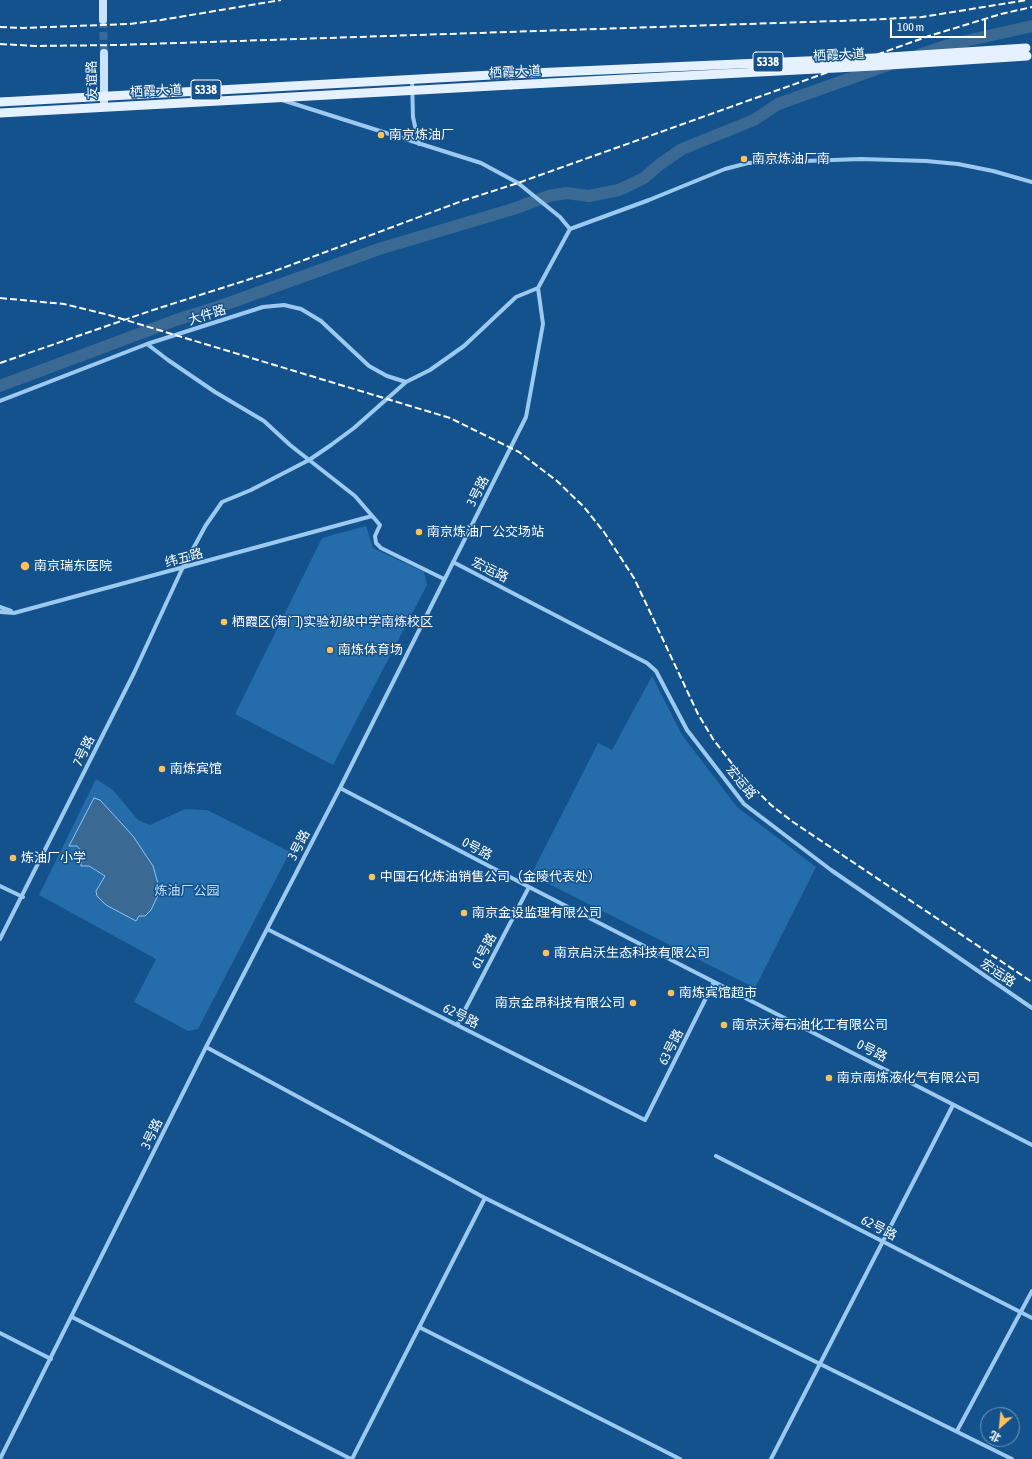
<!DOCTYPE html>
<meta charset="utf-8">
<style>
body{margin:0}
#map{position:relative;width:1032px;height:1459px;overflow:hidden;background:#13528c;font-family:"Asap Condensed","Noto Sans SC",sans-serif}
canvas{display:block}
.north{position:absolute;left:980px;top:1407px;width:40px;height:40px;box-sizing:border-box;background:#13528c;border:1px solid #7197ba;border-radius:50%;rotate:207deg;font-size:11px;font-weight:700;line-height:16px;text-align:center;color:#fff}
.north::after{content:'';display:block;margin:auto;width:14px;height:18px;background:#ffc25b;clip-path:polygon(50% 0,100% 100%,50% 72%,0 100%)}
.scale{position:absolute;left:890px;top:20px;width:96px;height:18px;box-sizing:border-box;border:2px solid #fff;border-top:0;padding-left:5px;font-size:12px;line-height:14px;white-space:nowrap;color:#fff;-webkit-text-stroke:3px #13528c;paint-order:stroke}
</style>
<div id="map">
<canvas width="1032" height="1459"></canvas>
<div class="north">北</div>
<div class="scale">100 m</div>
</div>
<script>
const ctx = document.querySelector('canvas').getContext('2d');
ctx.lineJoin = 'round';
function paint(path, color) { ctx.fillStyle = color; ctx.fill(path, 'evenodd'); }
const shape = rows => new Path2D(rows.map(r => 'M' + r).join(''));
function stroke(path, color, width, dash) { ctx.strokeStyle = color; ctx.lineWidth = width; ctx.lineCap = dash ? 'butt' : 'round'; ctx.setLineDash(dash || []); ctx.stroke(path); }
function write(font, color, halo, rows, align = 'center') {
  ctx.font = font + ' "Asap Condensed","Noto Sans SC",sans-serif'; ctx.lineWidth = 3; ctx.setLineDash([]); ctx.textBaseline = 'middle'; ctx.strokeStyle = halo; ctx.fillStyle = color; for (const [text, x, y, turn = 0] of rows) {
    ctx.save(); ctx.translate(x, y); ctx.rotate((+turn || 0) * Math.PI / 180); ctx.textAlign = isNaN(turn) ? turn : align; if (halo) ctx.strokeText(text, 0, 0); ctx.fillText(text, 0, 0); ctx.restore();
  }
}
paint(shape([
 [366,526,373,548,424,572,427,585,333,765,235,714,322,538],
 [652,676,682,735,737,807,816,867,755,988,531,875,598,743,612,750],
 [96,779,113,790,138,820,150,825,185,809,207,810,290,852,198,1029,188,1031,134,1002,156,959,39,895]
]), '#256cab');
const water = shape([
 [94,798,100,800,133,836,153,866,160,891,151,910,145,916,139,916,136,921,106,905,97,896,96,891,105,876,89,866,81,866,81,851,77,846,69,846,94,798]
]);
paint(water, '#3a6993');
stroke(water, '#8dc5f4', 1);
stroke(shape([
 [919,55,948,45,1032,26],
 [0,386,176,320,218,307,379,249,513,209,549,196,566,193,589,196,619,190,644,178,659,165,682,149,754,120,778,104,888,65]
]), '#3a6993', 12);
stroke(shape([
 [103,20,104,53]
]), '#366c9d', 8, [8, 4]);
stroke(shape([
 [412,79,413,117,419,144],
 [282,100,481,163,518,183,560,217,570,229],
 [570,229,649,200,725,169,748,163,861,159,926,161,958,164,993,171,1032,182],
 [147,344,168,360,215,392,264,421,290,445,355,496,380,525,375,536,376,543,381,548,444,579],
 [0,401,147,344,263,307,284,305,301,309,321,321,369,366,387,376,406,382],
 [453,562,647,663,656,671,687,730,744,804,831,870,1032,1008],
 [0,607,11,611],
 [0,612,14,613,372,516],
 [340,788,529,887,1032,1145],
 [0,886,23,897],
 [267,929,645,1120,714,982],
 [0,939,134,673,182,569,206,525,222,502,251,490,309,460,331,445,354,428,406,382,430,370,464,346,516,297,538,288],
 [457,1025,529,887],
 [206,1047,485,1198,1012,1459],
 [716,1156,1032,1318],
 [72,1317,351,1459],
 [419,1327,680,1459],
 [0,1333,51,1359],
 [957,1431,1032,1291],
 [0,1459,206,1047,340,788,526,417,543,324,538,288,570,229],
 [352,1459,485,1198],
 [771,1459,953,1105]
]), '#9bc9f0', 4);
stroke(shape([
 [103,0,103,20],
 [104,53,104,107]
]), '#cae3fb', 8);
stroke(shape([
 [0,102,510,74],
 [0,113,511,85]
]), '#e5f1ff', 9);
stroke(shape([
 [0,27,23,28,129,24,161,20,281,0],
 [0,44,36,46,118,45,866,20,922,17,1027,0],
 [0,298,64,304,109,315,450,418,519,452,557,481,584,507,604,532,634,578,698,714,713,739,740,774,771,805,793,822,1032,982],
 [0,363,150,311,272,272,462,201,518,183,929,36,1001,14,1032,7]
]), '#fff', 2, [7, 3]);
stroke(shape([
 [510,74,874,58,1026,48],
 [511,85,874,66,1027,56]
]), '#e5f1ff', 9);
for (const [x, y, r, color] of [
 [381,135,4,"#ffc25b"],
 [744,159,4,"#ffc25b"],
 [419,532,4,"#ffc25b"],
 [25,566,5,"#ffc25b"],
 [224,622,4,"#ffc25b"],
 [330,650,4,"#ffc25b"],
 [162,769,4,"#ffc25b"],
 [13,858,4,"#ffc25b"],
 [372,877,4,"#ffc25b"],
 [464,913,4,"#ffc25b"],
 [546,953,4,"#ffc25b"],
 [671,993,4,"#ffc25b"],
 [633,1003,4,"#ffc25b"],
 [724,1025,4,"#ffc25b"],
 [829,1078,4,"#ffc25b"]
]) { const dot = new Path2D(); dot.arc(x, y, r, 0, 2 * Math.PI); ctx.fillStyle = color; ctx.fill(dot); stroke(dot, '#13528c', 1.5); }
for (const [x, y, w] of [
 [768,62,30],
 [206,90,30]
]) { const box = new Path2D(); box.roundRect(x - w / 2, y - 10, w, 20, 3); ctx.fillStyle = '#13528c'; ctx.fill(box); stroke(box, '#fff', 1); }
write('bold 12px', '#fff', null, [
 ["S338",768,62],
 ["S338",206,90]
]);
write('13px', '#fff', '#13528c', [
 ["栖霞大道",839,55,-3],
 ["栖霞大道",515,72,-3],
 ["友谊路",92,80,-91],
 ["栖霞大道",156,91,-3],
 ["大件路",207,315,-18],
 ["3号路",478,491,-63],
 ["纬五路",184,558,-15],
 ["宏运路",490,570,27],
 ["7号路",84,751,-64],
 ["宏运路",741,782,51],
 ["3号路",299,845,-63],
 ["0号路",477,849,28],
 ["61号路",484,951,-62],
 ["宏运路",998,973,34],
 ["62号路",461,1016,27],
 ["63号路",671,1047,-63],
 ["0号路",872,1051,27],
 ["3号路",152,1134,-64],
 ["62号路",879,1228,27]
]);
write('13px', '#fff', '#13528c', [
 ["南京炼油厂",389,135],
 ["南京炼油厂南",752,159],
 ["南京炼油厂公交场站",427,532],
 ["南京瑞东医院",34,566],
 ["栖霞区(海门)实验初级中学南炼校区",232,622],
 ["南炼体育场",338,650],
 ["南炼宾馆",170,769],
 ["炼油厂小学",21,858],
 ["中国石化炼油销售公司（金陵代表处）",380,877],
 ["南京金设监理有限公司",472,913],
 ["南京启沃生态科技有限公司",554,953],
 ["南炼宾馆超市",679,993],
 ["南京金昂科技有限公司",625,1003,"right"],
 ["南京沃海石油化工有限公司",732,1025],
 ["南京南炼液化气有限公司",837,1078]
], 'left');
write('13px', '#c2e1fc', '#13528c', [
 ["炼油厂公园",187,891]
]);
</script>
